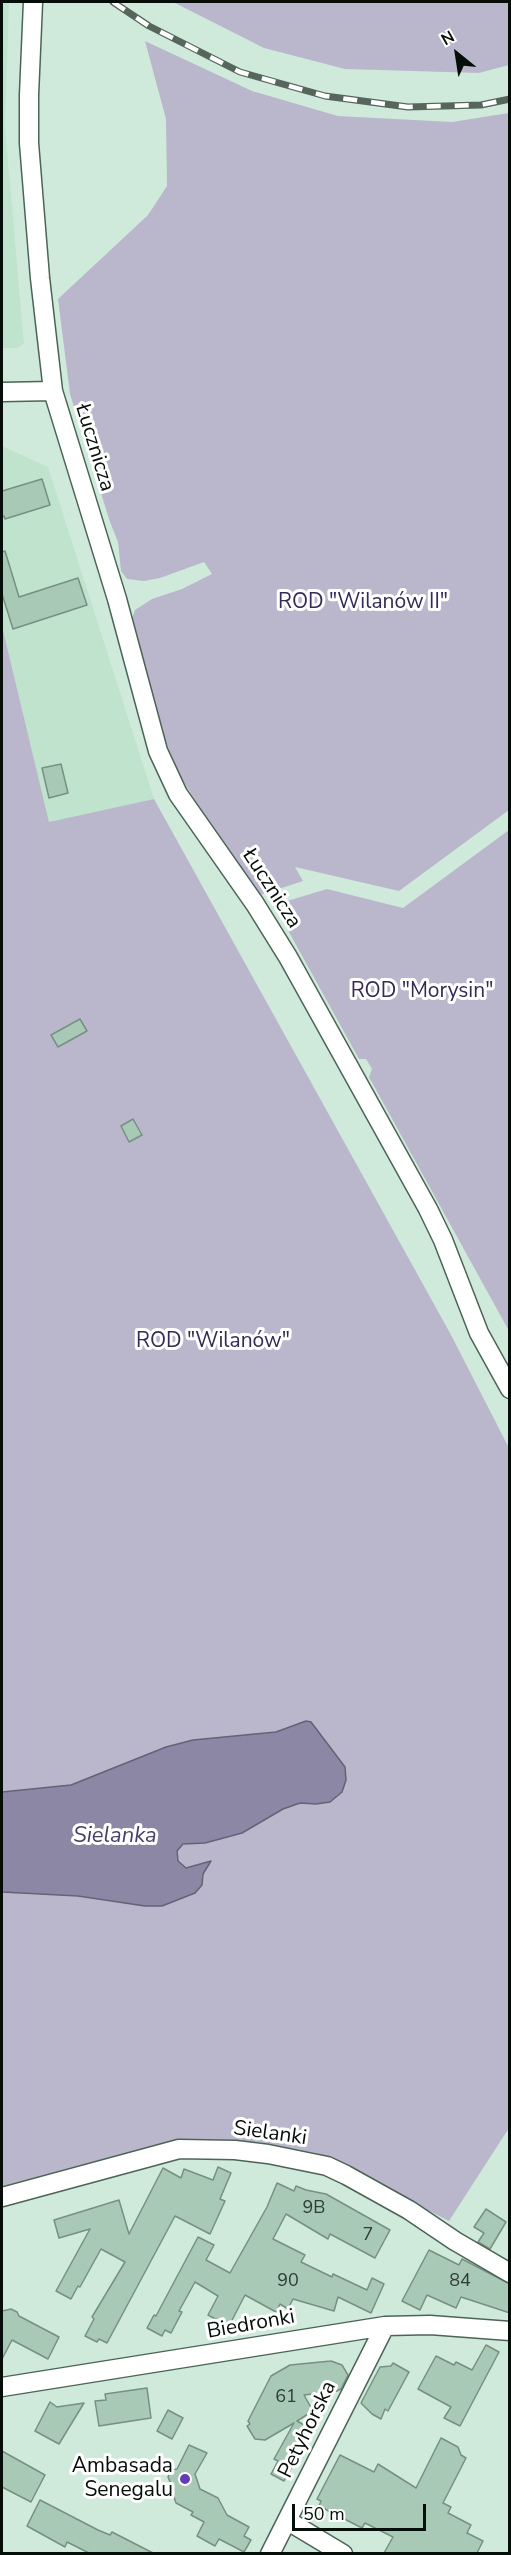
<!DOCTYPE html>
<meta charset="utf-8">
<style>
body{margin:0}
#map{position:relative;width:511px;height:2555px;overflow:hidden;background:#cfeada;font-family:"Nunito Sans",sans-serif}
canvas{display:block}
.frame{position:absolute;inset:0;border:3px solid #060e09;pointer-events:none}
.north{position:absolute;left:427px;top:24px;width:60px;height:60px;-webkit-text-stroke:4px #fff;paint-order:stroke;rotate:330deg;font-size:16px;font-weight:700;line-height:24px;text-align:center;color:#060e09}
.north::after{content:'';display:block;margin:auto;width:21px;height:27px;background:#060e09;clip-path:polygon(50% 0,100% 100%,50% 72%,0 100%)}
.scale{position:absolute;left:292px;top:2504px;width:134px;height:27px;box-sizing:border-box;border:3px solid #060e09;border-top:0;padding-left:8px;font-size:18px;line-height:21px;white-space:nowrap;color:#060e09;-webkit-text-stroke:4px #fff;paint-order:stroke}
</style>
<div id="map">
<canvas width="511" height="2555"></canvas>
<div class="frame"></div>
<div class="north">N</div>
<div class="scale">50 m</div>
</div>
<script>
const ctx = document.querySelector('canvas').getContext('2d');
ctx.lineJoin = 'round';
function paint(path, color) { ctx.fillStyle = color; ctx.fill(path, 'evenodd'); }
const shape = rows => new Path2D(rows.map(r => 'M' + r).join(''));
function stroke(path, color, width, dash) { ctx.strokeStyle = color; ctx.lineWidth = width; ctx.lineCap = dash ? 'butt' : 'round'; ctx.setLineDash(dash || []); ctx.stroke(path); }
function write(font, color, halo, rows, align = 'center') {
  ctx.font = font + ' "Nunito Sans",sans-serif'; ctx.lineWidth = 6; ctx.setLineDash([]); ctx.textBaseline = 'middle'; ctx.strokeStyle = halo; ctx.fillStyle = color; for (const [text, x, y, turn = 0] of rows) {
    ctx.save(); ctx.translate(x, y); ctx.rotate((+turn || 0) * Math.PI / 180); ctx.textAlign = isNaN(turn) ? turn : align; if (halo) ctx.strokeText(text, 0, 0); ctx.fillText(text, 0, 0); ctx.restore();
  }
}
paint(shape([
 [2,2,9,2,5,128,24,344,17,348,2,348],
 [2,446,48,467,154,799,49,823,2,626]
]), '#c0e3ce');
paint(shape([
 [173,2,509,2,509,65,479,73,345,69,264,48],
 [145,41,252,91,338,116,452,122,509,113,509,810,399,891,295,867,303,881,257,896,209,824,182,779,164,738,130,625,135,610,152,599,182,589,212,574,204,562,160,578,144,581,127,579,121,571,118,542,110,522,70,394,58,299,148,215,167,186,166,119],
 [2,626,49,822,154,799,450,1333,509,1448,509,2128,449,2221,316,2153,259,2142,186,2141,2,2188],
 [509,830,509,1331,369,1077,372,1069,366,1059,359,1059,274,905,327,889,403,908]
]), '#bab7cc');
const water = shape([
 [306,1721,311,1722,345,1767,346,1780,342,1792,330,1802,316,1804,300,1803,283,1809,242,1833,205,1843,183,1844,177,1851,178,1861,186,1868,211,1861,203,1874,202,1885,195,1893,162,1906,145,1906,78,1896,2,1892,2,1792,71,1785,166,1747,193,1740,276,1732,306,1721]
]);
paint(water, '#8c87a5');
stroke(water, '#646376', 1.5);
const building = shape([
 [42,479,50,505,5,519,4,516,2,517,2,491,42,479],
 [5,551,19,597,78,578,87,605,13,629,2,594,2,552,5,551],
 [61,764,68,793,49,798,42,768,61,764],
 [80,1019,87,1031,58,1047,51,1035,80,1019],
 [133,1119,142,1135,129,1142,121,1126,133,1119],
 [218,2167,231,2173,220,2199,225,2201,210,2234,175,2216,107,2343,99,2339,97,2342,85,2336,94,2319,92,2317,125,2262,101,2249,80,2287,78,2286,71,2299,56,2291,90,2229,59,2238,54,2220,119,2200,129,2234,163,2168,181,2178,184,2169,213,2180,218,2167],
 [277,2183,294,2191,296,2186,306,2190,326,2194,390,2230,375,2258,330,2234,328,2239,286,2214,273,2239,305,2255,301,2262,332,2277,333,2274,367,2290,372,2278,384,2284,371,2313,338,2297,334,2311,293,2299,288,2309,280,2304,276,2312,245,2295,229,2326,208,2315,218,2296,195,2282,179,2311,182,2312,171,2333,165,2330,162,2336,147,2328,154,2315,156,2316,198,2237,214,2245,206,2260,230,2273,267,2207,277,2183],
 [486,2209,506,2222,490,2249,478,2242,484,2233,474,2227,486,2209],
 [429,2250,459,2265,462,2259,510,2284,510,2313,461,2297,456,2308,427,2295,420,2310,402,2301,429,2250],
 [11,2309,17,2312,19,2316,59,2337,48,2359,12,2340,2,2359,2,2311,11,2309],
 [486,2345,499,2352,460,2426,444,2418,451,2407,418,2389,436,2356,454,2365,456,2362,472,2370,486,2345],
 [331,2361,342,2365,348,2375,341,2389,337,2391,304,2395,313,2411,297,2421,306,2426,294,2451,299,2454,284,2481,271,2474,278,2461,274,2459,294,2423,265,2440,255,2439,247,2426,250,2424,248,2421,271,2376,290,2365,331,2361],
 [393,2363,409,2372,388,2411,385,2409,381,2419,372,2414,361,2403,380,2367,391,2366,393,2363],
 [147,2388,151,2418,99,2426,95,2401,106,2400,105,2394,147,2388],
 [50,2402,57,2407,84,2403,59,2444,35,2431,50,2402],
 [168,2410,183,2418,172,2439,157,2431,168,2410],
 [441,2438,458,2447,461,2455,466,2458,443,2503,451,2507,448,2513,471,2525,467,2533,483,2541,477,2553,384,2553,393,2537,365,2523,362,2528,319,2506,321,2501,317,2499,340,2455,374,2472,378,2464,416,2488,441,2438],
 [189,2445,207,2453,195,2474,200,2489,218,2498,227,2515,249,2527,244,2536,251,2540,244,2552,219,2539,215,2546,197,2536,204,2522,191,2515,193,2512,176,2503,174,2497,169,2494,166,2487,170,2482,168,2477,171,2470,177,2469,189,2445],
 [2,2451,45,2475,31,2502,2,2487,2,2451],
 [40,2500,98,2530,110,2535,112,2532,153,2553,89,2553,67,2542,65,2547,27,2526,40,2500]
]);
paint(building, '#a8c9b5');
stroke(building, '#779081', 1.5);
const minor = shape([
 [33,2,29,95,29,143,40,278,53,391,117,599,158,751,178,794,255,904,288,957,428,1209,443,1240,479,1333,510,1389],
 [2,392,53,391],
 [2,2197,179,2149,235,2150,268,2154,327,2166,346,2175,409,2210,455,2241,510,2273],
 [2,2387,385,2326,430,2325,510,2331],
 [288,2521,343,2554],
 [270,2554,385,2326]
]);
stroke(minor, '#4c6456', 21);
stroke(minor, '#fff', 18);
const rail = shape([
 [113,2,149,26,240,72,325,96,408,107,481,105,510,99]
]);
stroke(rail, '#56665c', 7);
stroke(rail, '#fff', 4.5, [14]);
for (const [x, y, r, color] of [
 [185,2479,6,"#633db5"]
]) { const dot = new Path2D(); dot.arc(x, y, r, 0, 2 * Math.PI); ctx.fillStyle = color; ctx.fill(dot); stroke(dot, '#fff', 2); }
write('18px', '#2e3d34', null, [
 ["9B",314,2209],
 ["7",368,2236],
 ["90",288,2282],
 ["84",460,2282],
 ["61",286,2398]
]);
write('21px', '#060e09', '#fff', [
 ["Łucznicza",94,448,73],
 ["Łucznicza",271,889,57],
 ["Sielanki",270,2134,8],
 ["Biedronki",251,2325,-10],
 ["Petyhorska",308,2430,-64]
]);
write('21px', '#352b56', '#fff', [
 ["ROD \"Wilanów II\"",363,603],
 ["ROD \"Morysin\"",422,992],
 ["ROD \"Wilanów\"",213,1342]
]);
write('21px', '#060e09', '#fff', [
 ["Ambasada",173,2467],
 ["Senegalu",173,2491]
], 'right');
write('italic 22px', '#483e6c', '#fff', [
 ["Sielanka",115,1837]
]);
</script>
